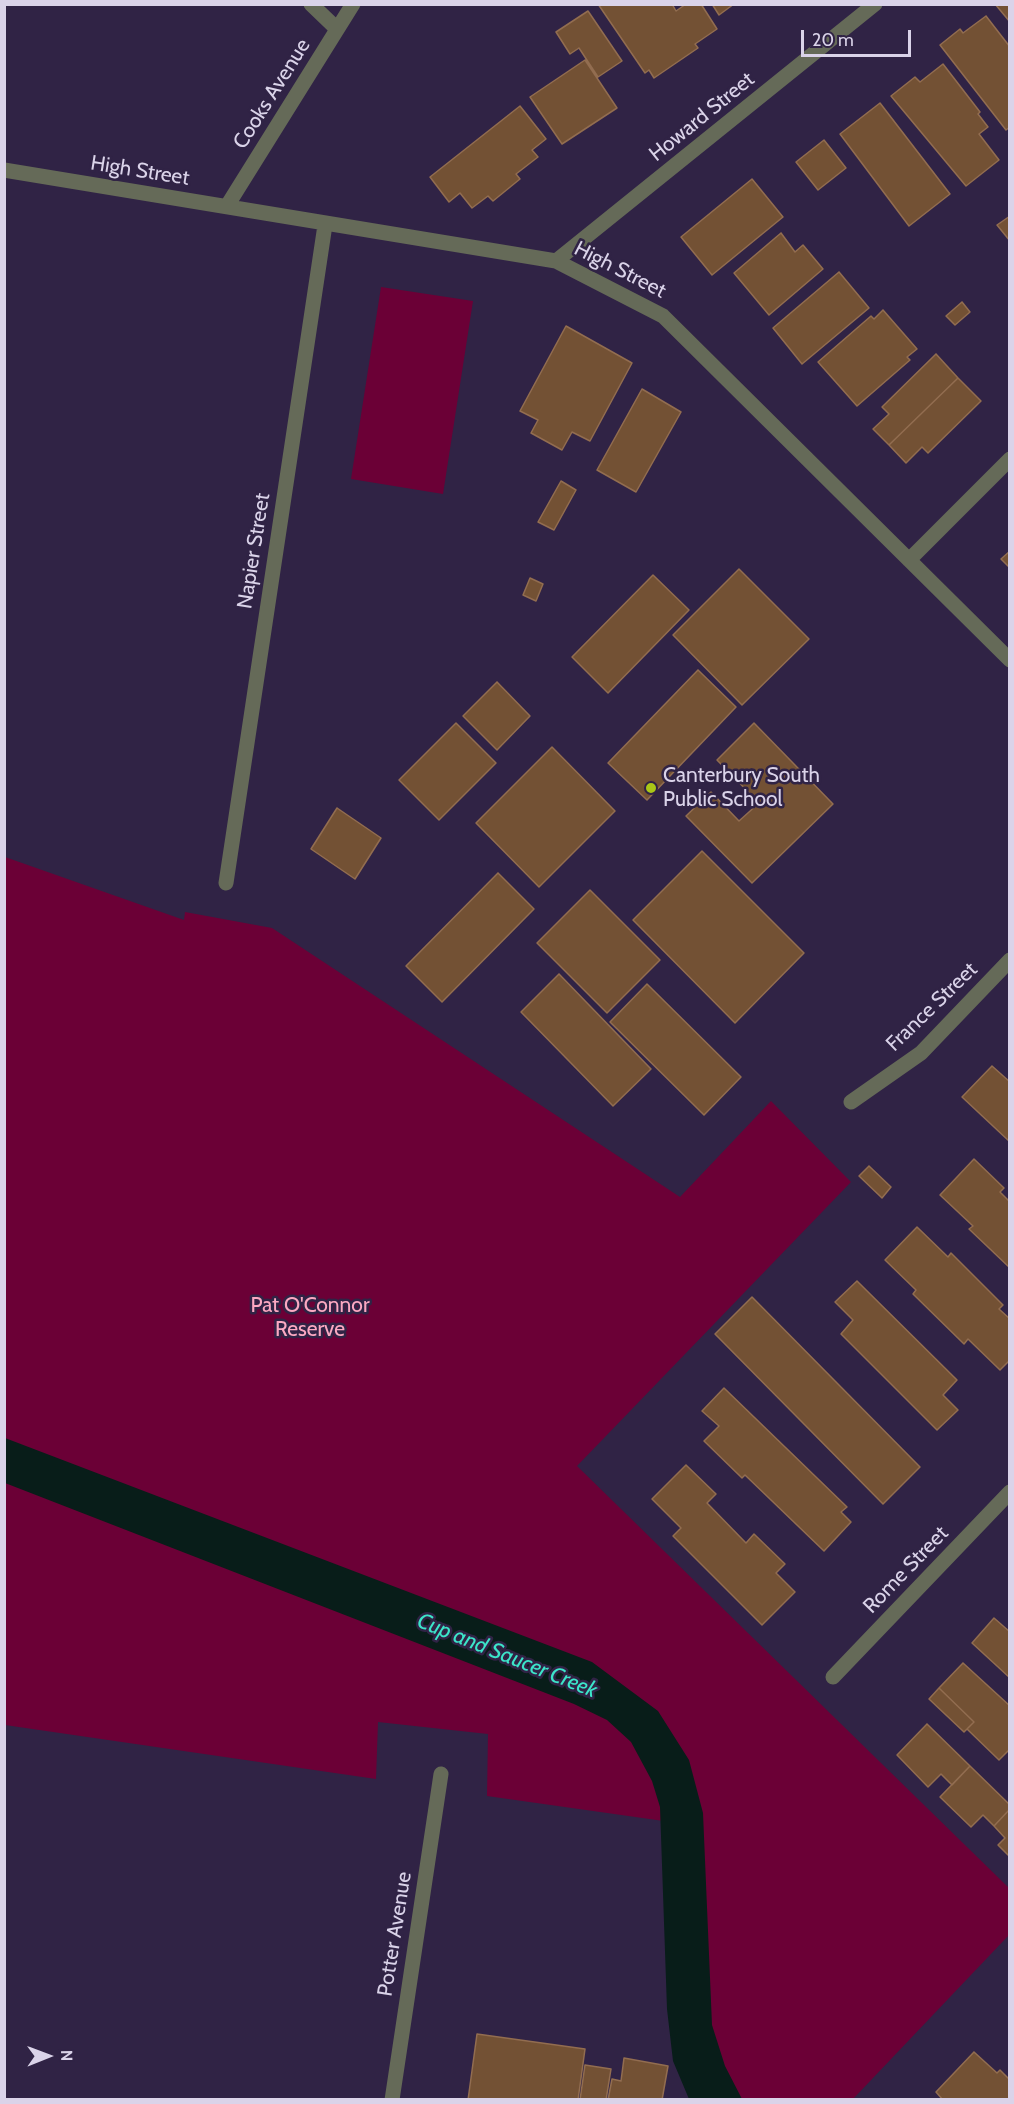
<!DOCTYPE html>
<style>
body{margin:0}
#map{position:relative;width:1014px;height:2104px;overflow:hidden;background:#302345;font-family:Cabin,sans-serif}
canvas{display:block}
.frame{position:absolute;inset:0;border:6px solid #dad3e9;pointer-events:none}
.north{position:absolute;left:18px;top:2026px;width:60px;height:60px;-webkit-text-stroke:4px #302345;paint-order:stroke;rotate:89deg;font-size:16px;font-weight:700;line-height:24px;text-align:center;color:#dad3e9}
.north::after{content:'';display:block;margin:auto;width:21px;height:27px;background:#dad3e9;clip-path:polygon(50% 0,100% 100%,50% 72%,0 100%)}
.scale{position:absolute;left:801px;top:30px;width:110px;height:27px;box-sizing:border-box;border:3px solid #dad3e9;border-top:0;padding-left:8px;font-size:18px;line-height:21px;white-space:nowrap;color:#dad3e9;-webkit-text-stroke:4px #302345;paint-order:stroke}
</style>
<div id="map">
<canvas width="1014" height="2104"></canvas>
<div class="frame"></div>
<div class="north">N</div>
<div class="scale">20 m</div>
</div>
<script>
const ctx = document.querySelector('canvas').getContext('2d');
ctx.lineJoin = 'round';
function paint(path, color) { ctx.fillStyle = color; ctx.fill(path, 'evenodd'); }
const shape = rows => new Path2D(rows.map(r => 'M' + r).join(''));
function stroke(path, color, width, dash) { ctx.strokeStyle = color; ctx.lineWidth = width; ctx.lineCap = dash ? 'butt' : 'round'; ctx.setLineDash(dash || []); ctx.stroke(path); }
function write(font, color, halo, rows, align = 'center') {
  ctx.font = font + ' Cabin,sans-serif'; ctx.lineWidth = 5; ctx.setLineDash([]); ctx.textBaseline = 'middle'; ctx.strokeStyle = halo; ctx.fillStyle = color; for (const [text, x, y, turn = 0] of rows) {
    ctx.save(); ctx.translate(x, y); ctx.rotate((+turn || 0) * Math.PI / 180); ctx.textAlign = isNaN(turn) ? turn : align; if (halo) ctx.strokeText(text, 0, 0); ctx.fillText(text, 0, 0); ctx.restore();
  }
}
paint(shape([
 [381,287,473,301,443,494,351,479],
 [5,857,184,920,185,912,272,928,680,1197,771,1101,851,1182,577,1466,1009,1888,1009,1935,853,2099,727,2099,707,2027,699,1826,487,1796,488,1734,378,1722,376,1779,5,1725]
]), '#6b0036');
paint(shape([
 [5,1438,592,1662,658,1711,689,1760,703,1813,712,2025,725,2066,742,2099,689,2099,673,2061,667,2009,660,1807,652,1781,631,1742,607,1720,574,1704,5,1483]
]), '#081d19');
const building = shape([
 [598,4,672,4,676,11,686,4,701,4,717,29,695,44,698,48,654,78,649,70,645,73,598,4],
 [712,4,734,4,719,15,712,4],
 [995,4,1010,4,1010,22,995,4],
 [588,11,622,61,598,77,579,48,570,54,556,32,588,11],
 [986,16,1010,47,1010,127,1006,130,940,45,960,29,963,33,986,16],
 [585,60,617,108,562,144,530,97,585,60],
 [943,64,980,112,978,114,988,127,979,134,999,160,966,186,891,96,915,77,920,82,943,64],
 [880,103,950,194,909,226,840,134,880,103],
 [520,106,546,139,532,150,538,157,516,174,520,179,493,201,488,196,472,208,460,193,449,202,430,177,520,106],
 [824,140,846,168,818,190,796,162,824,140],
 [752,179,783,217,712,275,681,237,752,179],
 [1010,216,1010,241,997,225,1010,216],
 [781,233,795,252,803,245,823,269,769,315,734,273,781,233],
 [839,272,869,308,802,364,773,328,839,272],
 [962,302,970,312,955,325,946,316,962,302],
 [883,310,917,349,907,357,910,360,857,406,818,362,871,316,874,319,883,310],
 [566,326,632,363,590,441,572,432,562,450,531,433,538,420,520,411,566,326],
 [936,354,958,378,889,445,873,429,889,414,882,407,936,354],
 [958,378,981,401,928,453,922,447,906,463,889,445,958,378],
 [642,389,681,412,636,492,597,470,642,389],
 [561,481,576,490,554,530,538,522,561,481],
 [1010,551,1010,568,1001,559,1010,551],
 [739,569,809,639,742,705,673,635,739,569],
 [653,575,689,610,608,693,572,657,653,575],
 [530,578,543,584,536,601,523,595,530,578],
 [698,670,736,707,647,800,608,763,698,670],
 [497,682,530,716,497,750,463,716,497,682],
 [456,723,496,763,439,820,399,780,456,723],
 [754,723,833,804,752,883,686,816,711,792,739,821,759,803,717,760,754,723],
 [552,747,615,811,539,887,476,823,552,747],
 [337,808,381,838,355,879,311,849,337,808],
 [702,851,804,953,735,1023,633,920,702,851],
 [498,873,534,909,442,1002,406,966,498,873],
 [590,890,660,960,607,1013,537,943,590,890],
 [559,974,651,1069,613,1106,521,1012,559,974],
 [647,984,741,1077,704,1115,610,1022,647,984],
 [992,1066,1010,1082,1010,1142,962,1097,992,1066],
 [974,1159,1004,1188,1000,1192,1010,1202,1010,1268,969,1229,973,1226,940,1195,974,1159],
 [869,1166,891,1187,882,1198,859,1176,869,1166],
 [917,1227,948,1257,951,1253,1003,1305,999,1309,1010,1319,1010,1360,1000,1370,968,1339,964,1344,913,1294,916,1290,885,1260,917,1227],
 [857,1281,957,1380,943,1395,958,1410,937,1430,841,1334,853,1320,835,1302,857,1281],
 [752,1297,920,1467,883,1504,715,1334,752,1297],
 [724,1388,847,1507,841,1512,851,1522,824,1551,745,1475,742,1478,704,1441,719,1426,702,1411,724,1388],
 [686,1465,716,1494,707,1503,746,1543,754,1534,785,1564,776,1573,795,1592,762,1625,673,1536,681,1528,652,1499,686,1465],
 [994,1618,1010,1632,1010,1678,972,1643,994,1618],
 [963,1663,1010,1706,1010,1749,999,1760,967,1729,974,1722,939,1688,963,1663],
 [939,1688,974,1722,964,1732,929,1699,939,1688],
 [927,1724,970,1766,952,1785,941,1774,928,1787,897,1755,927,1724],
 [970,1766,1010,1805,1010,1809,994,1826,983,1815,971,1827,940,1797,970,1766],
 [1010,1809,1010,1857,998,1845,1005,1838,994,1826,1010,1809],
 [477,2034,585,2049,578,2100,468,2100,477,2034],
 [974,2052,997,2073,1000,2070,1010,2080,1010,2100,943,2100,936,2092,974,2052],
 [624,2058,668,2066,662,2100,608,2100,612,2079,621,2081,624,2058],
 [585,2065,611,2069,606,2100,580,2100,585,2065]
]);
paint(building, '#735134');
stroke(building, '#926d50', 1.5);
stroke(shape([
 [311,4,337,29],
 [4,170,556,261,663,316,1010,660],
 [227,206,353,4],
 [556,261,875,4],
 [909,560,1010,459],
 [226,883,325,225],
 [851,1102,921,1053,1010,960],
 [833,1677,1010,1492],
 [392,2100,441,1774]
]), '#656a58', 15);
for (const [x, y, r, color] of [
 [651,788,6,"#aac717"]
]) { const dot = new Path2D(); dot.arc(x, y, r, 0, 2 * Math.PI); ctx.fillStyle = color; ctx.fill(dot); stroke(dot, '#302345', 2); }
write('21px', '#dad3e9', '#302345', [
 ["Cooks Avenue",272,94,-58],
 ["Howard Street",702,117,-39],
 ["High Street",140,171,9],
 ["High Street",620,270,27],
 ["Napier Street",254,551,-81],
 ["France Street",932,1007,-44],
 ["Rome Street",906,1570,-46],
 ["Potter Avenue",395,1934,-81]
]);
write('21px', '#dad3e9', '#302345', [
 ["Canterbury South",663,776],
 ["Public School",663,800]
], 'left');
write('21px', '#fca8c2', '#302345', [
 ["Pat O'Connor",310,1306],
 ["Reserve",310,1330]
]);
write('italic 22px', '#3ce5ca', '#302345', [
 ["Cup and Saucer Creek",507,1656,22]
]);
</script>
